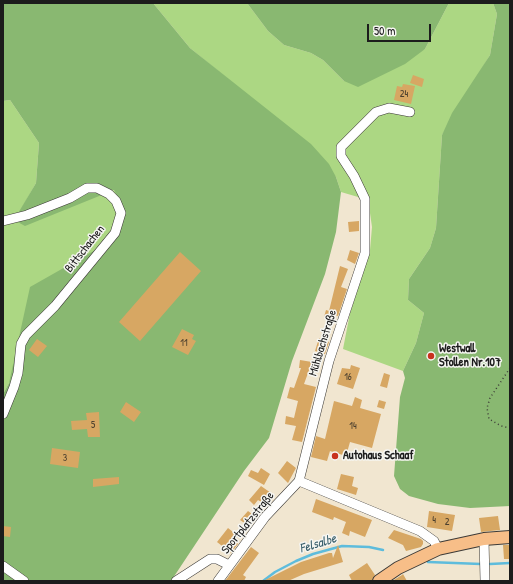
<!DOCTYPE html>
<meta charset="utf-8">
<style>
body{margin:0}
#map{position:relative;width:513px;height:584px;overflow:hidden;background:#f1e6d0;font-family:"Patrick Hand",sans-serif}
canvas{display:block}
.frame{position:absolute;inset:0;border:4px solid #1c1c1c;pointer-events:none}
.scale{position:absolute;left:367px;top:24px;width:64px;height:18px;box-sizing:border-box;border:2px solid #1c1c1c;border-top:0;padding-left:5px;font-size:12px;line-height:14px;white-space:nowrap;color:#1c1c1c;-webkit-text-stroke:3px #f6f6f2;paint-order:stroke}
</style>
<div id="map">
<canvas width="513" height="584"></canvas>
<div class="frame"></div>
<div class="scale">50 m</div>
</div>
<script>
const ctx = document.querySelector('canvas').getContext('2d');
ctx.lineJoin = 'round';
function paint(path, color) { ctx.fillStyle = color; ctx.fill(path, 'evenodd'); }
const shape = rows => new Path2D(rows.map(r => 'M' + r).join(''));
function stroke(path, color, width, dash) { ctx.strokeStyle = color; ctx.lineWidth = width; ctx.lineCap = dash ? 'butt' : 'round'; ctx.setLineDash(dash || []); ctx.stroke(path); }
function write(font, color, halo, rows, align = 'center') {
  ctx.font = font + ' "Patrick Hand",sans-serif'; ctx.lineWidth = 3; ctx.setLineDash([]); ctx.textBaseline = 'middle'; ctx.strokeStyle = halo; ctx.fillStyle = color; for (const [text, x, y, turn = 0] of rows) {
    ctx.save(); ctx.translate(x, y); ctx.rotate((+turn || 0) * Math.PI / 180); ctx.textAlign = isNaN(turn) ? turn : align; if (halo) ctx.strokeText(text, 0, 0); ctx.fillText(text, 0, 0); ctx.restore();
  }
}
paint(shape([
 [153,3,247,3,268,31,284,45,311,53,323,60,344,81,425,49,449,3,493,3,497,14,490,55,442,135,436,228,430,248,409,279,408,300,424,313,416,343,403,371,343,349,350,313,370,250,372,227,369,206,358,197,341,192,336,177,229,80,190,48],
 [10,100,39,143,36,183,15,220,115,190,126,213,113,240,9,383,3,394,3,101]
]), '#acd783');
paint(shape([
 [3,3,153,3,190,48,311,144,329,164,336,177,341,192,336,232,325,274,292,361,269,438,244,471,171,581,3,581,3,394,9,383,30,287,113,240,126,213,114,190,25,226,14,220,36,183,39,143,10,100,3,101],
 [247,3,449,3,425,49,405,64,358,87,344,81,323,60,311,53,284,45,268,31],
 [493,3,510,3,510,506,470,508,438,504,409,496,400,489,394,476,400,397,405,378,403,371,416,343,424,313,408,300,409,279,430,248,436,228,442,135,452,113,490,55,497,14]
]), '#89b871');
stroke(shape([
 [428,562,481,564],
 [490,564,510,563],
 [263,581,275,572,296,561,313,554,342,546,369,547,383,550]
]), '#5ebcdc', 2.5);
paint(shape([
 [413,75,424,79,422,87,410,83],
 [403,84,415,86,411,104,394,100,397,86,402,87],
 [359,221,359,231,349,232,348,222],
 [350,250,359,253,355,264,347,260],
 [180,252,201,271,140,341,119,322],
 [340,266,348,269,341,287,347,289,338,316,335,315,333,320,324,317,326,310,329,311],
 [182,329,194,335,192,339,196,341,188,355,172,347],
 [319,338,329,342,325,354,315,351],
 [37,339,47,346,38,357,29,350],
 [300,360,312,362,304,384,316,387,302,442,292,440,296,426,285,424,286,416,294,418,298,401,287,398,290,387,294,388,301,368,299,368],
 [351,365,360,368,353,389,337,384,342,368,350,369],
 [384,373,390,375,387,388,380,386],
 [355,397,362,400,360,408,381,414,372,448,350,442,346,456,330,451,327,461,311,457,316,436,325,439,334,401,352,406],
 [379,400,386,402,384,409,377,407],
 [126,402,141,412,134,422,120,412],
 [99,412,100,437,88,437,87,429,72,430,71,421,87,420,86,413],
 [52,448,80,452,78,468,50,464],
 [287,461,296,468,288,483,278,473],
 [261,468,270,474,264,485,248,476,251,470,258,473],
 [341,474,354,477,352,486,358,488,356,495,337,489],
 [119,477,119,484,93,487,93,479],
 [261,486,271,493,263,503,258,500,254,505,249,500],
 [316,499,372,520,365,537,350,531,349,536,342,533,346,522,334,517,333,520,312,512],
 [248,511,256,517,249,526,240,520],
 [429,511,455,515,452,531,427,527],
 [498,516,500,530,481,532,479,518],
 [3,526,11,527,10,537,3,536],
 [228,528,238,536,234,540,238,544,231,553,217,542],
 [394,530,421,539,423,541,423,544,421,547,406,551,403,545,388,538],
 [338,545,343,562,304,574,288,581,263,581,301,562,329,553,332,553,333,558],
 [503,545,510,545,510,559,504,559],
 [251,547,259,553,243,575,246,577,244,581,225,581],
 [367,563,375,575,372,581,352,581,349,575],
 [403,574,407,581,392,581,402,575]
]), '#d7a763');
const minor = shape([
 [3,221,27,215,70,198,87,188,97,188,109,194,116,201,121,213,115,233,55,306,26,335,21,344,18,373,14,387,3,414],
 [299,481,420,531,434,541,438,549],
 [484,539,485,581],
 [3,566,24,581],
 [176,581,210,559,217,559,229,565],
 [218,581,265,517,299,481,329,361,365,253,365,199,354,176,341,156,341,147,376,112,389,108,410,112]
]);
const major = shape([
 [379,581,398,568,438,549,484,539,510,537]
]);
stroke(minor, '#3c3a37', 10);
stroke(major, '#3c3a37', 14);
stroke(shape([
 [510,368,490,398,487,408,489,419,501,426,510,428]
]), '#3c3a37', 1.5, [1, 3]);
stroke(minor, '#fff', 9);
stroke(major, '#f7be88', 12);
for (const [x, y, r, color] of [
 [431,356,4,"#c8321e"],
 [335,456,4,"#c8321e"]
]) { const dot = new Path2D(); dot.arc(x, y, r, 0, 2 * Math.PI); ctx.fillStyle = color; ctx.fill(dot); stroke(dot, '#f6f6f2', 1.5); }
write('10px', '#4b3f2e', null, [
 ["24",404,94],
 ["11",184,343],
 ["16",348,377],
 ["5",93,425],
 ["14",353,426],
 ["3",65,458],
 ["4",434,520],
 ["2",447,522]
]);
write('12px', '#1c1c1c', '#f6f6f2', [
 ["Bittschachen",85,249,-52],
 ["Mühlbachstraße",323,343,-73],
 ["Sportplatzstraße",248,523,-51]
]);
write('bold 12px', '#1c1c1c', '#f6f6f2', [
 ["Westwall",439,349],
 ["Stollen Nr.107",439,363],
 ["Autohaus Schaaf",343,456]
], 'left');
write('italic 13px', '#365c69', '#f6f6f2', [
 ["Felsalbe",318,544,-17]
]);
</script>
